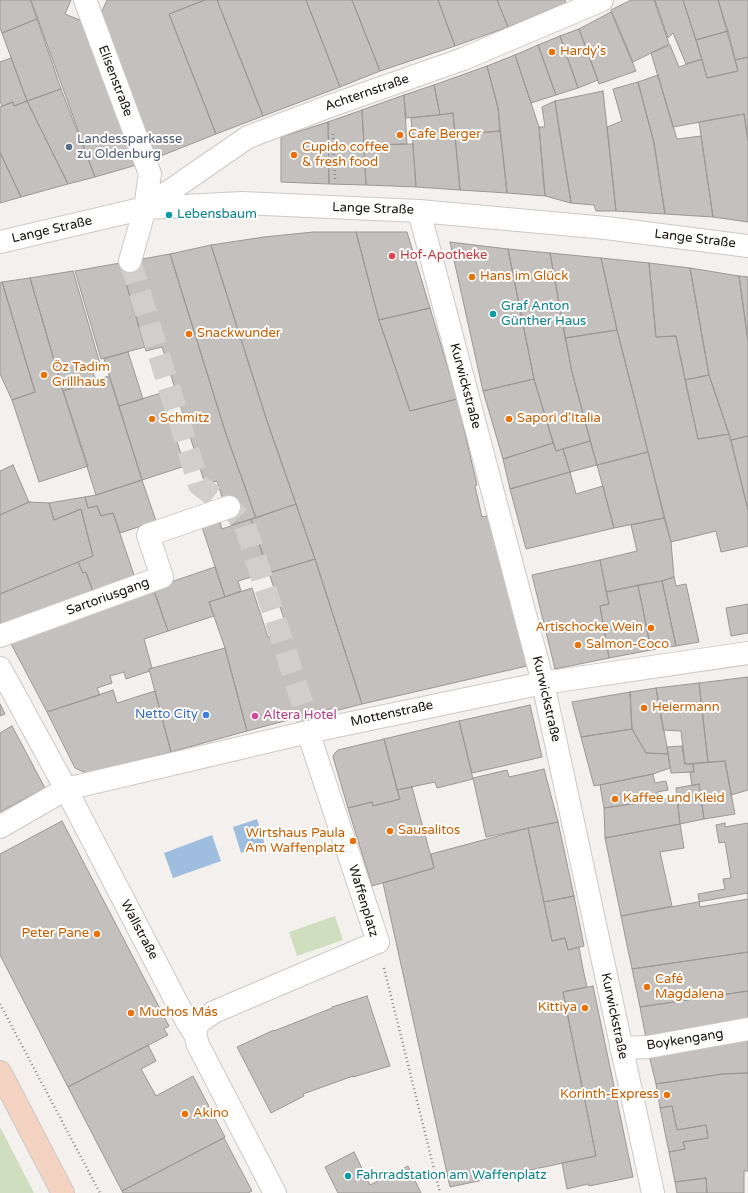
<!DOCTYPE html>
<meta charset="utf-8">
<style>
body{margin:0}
canvas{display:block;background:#f3f0ed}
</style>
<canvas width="748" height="1193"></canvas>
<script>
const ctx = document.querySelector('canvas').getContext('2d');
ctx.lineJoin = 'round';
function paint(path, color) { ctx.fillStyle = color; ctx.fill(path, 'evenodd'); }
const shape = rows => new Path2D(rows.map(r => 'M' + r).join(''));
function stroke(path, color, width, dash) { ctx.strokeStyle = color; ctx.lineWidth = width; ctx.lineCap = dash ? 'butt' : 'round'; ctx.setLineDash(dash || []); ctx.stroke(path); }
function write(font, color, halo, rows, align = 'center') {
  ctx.font = font + ' "Varela Round",sans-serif'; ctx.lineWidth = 4; ctx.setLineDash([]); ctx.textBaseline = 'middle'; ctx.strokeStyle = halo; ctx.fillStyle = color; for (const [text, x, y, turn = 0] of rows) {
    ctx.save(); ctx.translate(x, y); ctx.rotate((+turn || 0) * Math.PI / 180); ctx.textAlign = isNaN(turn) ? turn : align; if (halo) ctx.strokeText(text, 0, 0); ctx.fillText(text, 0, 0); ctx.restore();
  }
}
paint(shape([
 [335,916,343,940,297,956,289,932],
 [0,1127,34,1193,0,1193]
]), '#cedebe');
paint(shape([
 [257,819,265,845,241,853,233,827],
 [212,835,221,861,173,878,164,853]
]), '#9fbedf');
const building = shape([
 [0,0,30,0,37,19,2,33,0,28,0,0],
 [31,0,71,0,65,14,87,23,140,164,95,177,31,0],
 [107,0,205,0,169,14,216,134,153,159,98,20,107,0],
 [205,0,217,0,263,116,216,134,169,14,205,0],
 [217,0,306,0,340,87,263,116,217,0],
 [306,0,352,0,380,71,340,87,306,0],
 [352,0,438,0,455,46,380,71,352,0],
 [438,0,497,0,508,27,455,46,438,0],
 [497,0,565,0,566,3,508,27,497,0],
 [631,0,654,0,669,44,633,62,611,10,631,0],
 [655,0,683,0,702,59,686,64,673,33,668,38,655,0],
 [683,0,718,0,728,31,696,40,683,0],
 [718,0,748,0,748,57,735,60,718,0],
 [611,12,636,71,599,84,579,29,611,12],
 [37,19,61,89,27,101,2,33,37,19],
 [579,29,598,80,578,88,560,36,579,29],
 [728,31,738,71,707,78,696,40,728,31],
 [560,36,578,88,556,95,538,45,560,36],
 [538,45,556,95,531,103,515,55,538,45],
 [670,45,679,67,702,59,707,78,738,71,735,60,748,57,748,141,744,114,673,127,651,53,670,45],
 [515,55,539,127,545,196,507,193,498,108,487,66,515,55],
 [11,58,27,101,14,106,13,102,2,106,0,101,0,62,11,58],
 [487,66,498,108,500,131,455,135,453,113,440,115,434,85,487,66],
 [658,75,677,139,701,136,713,217,665,214,654,143,638,82,658,75],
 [638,82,654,143,665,214,616,211,607,127,622,121,613,89,638,82],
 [434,85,440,115,406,118,404,95,434,85],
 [61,89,95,177,68,184,27,101,61,89],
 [603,91,607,127,616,211,596,211,594,205,571,203,555,101,603,91],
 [404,95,407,144,364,145,362,110,404,95],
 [27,101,68,184,21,197,0,152,0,107,13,102,14,106,27,101],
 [555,101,559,130,571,203,545,196,539,127,545,127,542,107,555,101],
 [362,110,366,185,329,184,328,122,362,110],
 [453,113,460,190,416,187,411,118,453,113],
 [744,114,748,141,748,222,713,217,699,122,744,114],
 [328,122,329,184,281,182,281,137,328,122],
 [500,131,507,193,460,190,455,135,500,131],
 [413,144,416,187,366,185,364,145,413,144],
 [0,153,21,197,0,203,0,153],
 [313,232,356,232,379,320,410,411,457,399,477,485,475,486,482,517,490,515,527,666,362,704,315,559,267,421,211,245,264,237,313,232],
 [356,232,407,232,430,308,379,320,356,232],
 [450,242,508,249,534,379,483,391,450,242],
 [211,245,267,421,296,504,256,518,226,434,170,254,211,245],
 [508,249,550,253,572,372,590,441,556,451,534,379,508,249],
 [550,253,601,258,617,330,565,338,550,253],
 [170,254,226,434,256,518,231,525,217,481,205,484,162,347,146,351,120,263,170,254],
 [601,258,649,263,656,337,676,336,698,439,729,434,748,510,748,546,721,552,716,531,671,542,617,330,601,258],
 [120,263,145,347,101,359,75,271,120,263],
 [649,263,690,268,709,375,685,380,676,336,656,337,649,263],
 [690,268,739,276,748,341,748,436,731,440,709,375,690,268],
 [73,271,101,367,92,370,96,380,63,391,30,278,73,271],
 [739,276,748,277,748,341,739,276],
 [30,278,61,384,88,466,39,482,12,400,35,392,2,282,30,278],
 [2,282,35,392,12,400,0,374,0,283,2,282],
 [430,308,457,399,410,411,379,320,430,308],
 [617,330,648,452,597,465,572,372,565,338,617,330],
 [128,352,143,399,119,406,104,359,128,352],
 [709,375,729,434,698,439,685,380,709,375],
 [109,376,142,480,96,495,63,391,109,376],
 [534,379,553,443,503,459,483,391,534,379],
 [161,393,185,466,142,480,119,406,161,393],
 [748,436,748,510,731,440,748,436],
 [590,441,597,465,570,472,563,449,590,441],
 [553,443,556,451,563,449,570,472,510,489,503,459,553,443],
 [648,452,664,518,614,528,597,465,648,452],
 [13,465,29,502,0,515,0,471,13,465],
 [570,472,576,494,603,486,614,528,526,549,510,489,570,472],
 [142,480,156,521,120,533,113,513,101,516,97,506,88,508,85,497,96,495,142,480],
 [85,497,88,508,97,506,101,516,113,513,135,578,93,592,86,572,83,573,78,562,93,556,81,509,54,520,49,503,85,497],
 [29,502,49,503,54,520,81,509,93,556,0,594,0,515,29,502],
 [296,504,315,559,269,573,251,519,296,504],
 [664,518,671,542,674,577,662,581,606,592,600,560,637,551,631,525,664,518],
 [251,519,268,572,238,581,241,591,225,597,202,527,220,522,222,529,251,519],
 [315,559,362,704,335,711,334,708,247,731,225,648,209,602,252,588,268,637,288,631,269,573,315,559],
 [600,560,609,604,600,606,609,658,555,669,532,575,600,560],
 [78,562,83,573,86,572,93,592,0,625,0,594,78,562],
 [215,567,225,597,209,602,214,616,168,631,153,588,215,567],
 [674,577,676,586,686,584,699,642,676,646,662,581,674,577],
 [662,581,676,646,651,650,638,585,662,581],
 [638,585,651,650,609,658,600,606,609,604,606,592,638,585],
 [153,588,168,631,144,639,152,668,149,669,150,671,126,679,124,672,110,676,112,683,97,688,100,695,47,712,8,638,153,588],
 [748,604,748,633,731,636,726,608,748,604],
 [225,648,247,731,171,752,149,669,225,648],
 [748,677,748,790,731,795,725,761,708,762,699,683,748,677],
 [699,683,708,762,685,764,681,731,663,730,656,688,699,683],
 [656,688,667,747,668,754,646,753,632,729,630,692,656,688],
 [113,690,117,703,155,691,171,752,86,773,75,768,47,712,113,690],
 [630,692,632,729,581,737,572,702,630,692],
 [0,704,5,714,0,716,0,704],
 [530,705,542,757,472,773,459,721,530,705],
 [459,721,473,779,437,788,435,782,397,790,384,739,459,721],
 [12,726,45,788,0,812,0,733,12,726],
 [632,729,646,753,668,754,670,768,653,774,594,786,581,737,632,729],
 [384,739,400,799,373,806,372,802,348,808,333,757,334,754,338,750,384,739],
 [682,746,685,764,693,764,694,772,671,773,667,747,682,746],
 [725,761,735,814,704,819,699,784,692,786,690,772,694,772,693,764,725,761],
 [544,769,558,822,486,837,473,778,507,770,509,777,544,769],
 [653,774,655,783,666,781,668,790,657,792,659,800,604,808,600,785,653,774],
 [699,784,704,819,680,824,676,788,699,784],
 [412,787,434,868,372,886,348,808,372,802,373,806,400,799,397,790,412,787],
 [677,797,680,824,605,838,604,808,677,797],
 [62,821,169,1026,164,1029,168,1035,68,1087,0,955,0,854,62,821],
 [558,822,574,896,544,902,528,828,558,822],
 [725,823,725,827,748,823,748,899,700,907,698,894,725,889,723,879,731,878,725,842,719,843,716,825,725,823],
 [680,824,684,848,660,852,672,906,621,916,605,838,680,824],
 [528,828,552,941,565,938,568,950,579,947,583,969,587,987,563,992,596,1156,450,1187,383,883,434,868,431,854,528,828],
 [748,893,748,952,632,969,621,916,748,893],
 [574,896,584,946,568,950,565,938,552,941,544,902,574,896],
 [748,952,748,991,640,1007,632,969,748,952],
 [593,986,633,1177,589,1186,588,1184,567,1189,562,1163,596,1156,563,992,593,986],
 [748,991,748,1023,646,1038,640,1007,748,991],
 [367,996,390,1066,353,1077,353,1076,303,1094,304,1096,271,1113,237,1047,274,1030,274,1031,332,1008,332,1007,367,996],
 [748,1040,748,1073,722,1074,656,1084,649,1055,748,1040],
 [148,1045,156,1061,141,1069,156,1096,193,1076,225,1137,122,1191,68,1087,148,1045],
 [748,1073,748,1171,744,1171,744,1193,707,1193,706,1178,675,1182,669,1152,685,1149,683,1142,708,1138,706,1125,677,1130,672,1106,660,1108,656,1084,722,1074,748,1073],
 [672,1106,677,1130,706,1125,708,1138,683,1142,685,1149,669,1152,660,1108,672,1106],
 [224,1138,252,1191,248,1193,123,1193,122,1191,224,1138],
 [354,1152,370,1185,408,1166,421,1193,338,1193,325,1167,354,1152],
 [706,1178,707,1193,677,1193,675,1182,706,1178]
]);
paint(building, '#c3c0bd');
stroke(building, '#9b9795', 1);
stroke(shape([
 [130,261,199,485,229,507,244,522,307,718,308,732]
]), '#d1cfcc', 22, [22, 11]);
const pedestrian = shape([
 [85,0,150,174,145,208,130,261],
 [145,208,248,137,330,106,463,59,602,0],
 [419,211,543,683,653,1193],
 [0,242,145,208,242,203,419,211,606,228,748,246],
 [0,636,162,577,148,535,229,507],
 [0,668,66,789,187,1022,195,1034],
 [308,732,378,942],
 [0,827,66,789,308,732,543,683,748,653],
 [621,1048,648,1047,748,1029]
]);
const minor = shape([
 [275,1193,198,1045,195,1034,198,1023,214,1012,378,942]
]);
const secondary = shape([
 [0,1072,63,1193]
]);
stroke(pedestrian, '#ccc9c6', 24);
stroke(minor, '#ccc9c6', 24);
stroke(secondary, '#ccc9c6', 24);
stroke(shape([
 [333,134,335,181],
 [384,968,440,1193],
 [0,1004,100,1193]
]), '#8a8886', 2.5, [1, 3]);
stroke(pedestrian, '#fff', 22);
stroke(minor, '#fff', 22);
stroke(secondary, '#f4d3c3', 22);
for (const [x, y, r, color] of [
 [552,52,4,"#e8710a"],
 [400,135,4,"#e8710a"],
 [69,147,4,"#5c6f8a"],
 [294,155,4,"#e8710a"],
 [169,215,4,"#0f9aa8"],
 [392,256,4,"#e0444e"],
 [472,277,4,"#e8710a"],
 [493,314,4,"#0f9aa8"],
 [189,334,4,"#e8710a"],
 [44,375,4,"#e8710a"],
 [152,419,4,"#e8710a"],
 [509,419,4,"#e8710a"],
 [651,628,4,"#e8710a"],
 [578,645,4,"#e8710a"],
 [644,708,4,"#e8710a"],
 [206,715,4,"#3f7fe0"],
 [255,716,4,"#d1479c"],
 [615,799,4,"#e8710a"],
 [390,831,4,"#e8710a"],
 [353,841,4,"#e8710a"],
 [97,934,4,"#e8710a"],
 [647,987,4,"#e8710a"],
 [585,1008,4,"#e8710a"],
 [131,1013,4,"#e8710a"],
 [667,1095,4,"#e8710a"],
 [185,1114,4,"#e8710a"],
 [348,1176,4,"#0f9aa8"]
]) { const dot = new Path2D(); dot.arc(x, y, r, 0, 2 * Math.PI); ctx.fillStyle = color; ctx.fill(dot); stroke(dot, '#fffefc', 1.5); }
write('13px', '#c56008', '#fffefc', [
 ["Hardy's",560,52],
 ["Cafe Berger",408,135],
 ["Cupido coffee",302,148],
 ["& fresh food",302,163],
 ["Hans im Glück",480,277],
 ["Snackwunder",197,334],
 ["Öz Tadim",52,368],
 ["Grillhaus",52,383],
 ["Schmitz",160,419],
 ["Sapori d'Italia",517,419],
 ["Artischocke Wein",643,628,"right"],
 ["Salmon-Coco",586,645],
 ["Heiermann",652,708],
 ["Kaffee und Kleid",623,799],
 ["Sausalitos",398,831],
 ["Wirtshaus Paula",345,834,"right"],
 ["Am Waffenplatz",345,849,"right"],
 ["Peter Pane",89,934,"right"],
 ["Café",655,980],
 ["Magdalena",655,995],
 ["Kittiya",577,1008,"right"],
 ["Muchos Más",139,1013],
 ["Korinth-Express",659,1095,"right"],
 ["Akino",193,1114]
], 'left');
write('13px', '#131211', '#fffefc', [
 ["Elisenstraße",115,81,69],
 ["Achternstraße",367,93,-19],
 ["Lange Straße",373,209,2],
 ["Lange Straße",52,230,-13],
 ["Lange Straße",695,239,7],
 ["Kurwickstraße",465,386,75],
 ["Sartoriusgang",108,597,-20],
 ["Kurwickstraße",546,699,77],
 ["Mottenstraße",392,714,-12],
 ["Waffenplatz",363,901,73],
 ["Wallstraße",139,930,62],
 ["Kurwickstraße",614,1016,78],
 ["Boykengang",685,1040,-9]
]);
write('13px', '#4e5e75', '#fffefc', [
 ["Landessparkasse",77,140],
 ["zu Oldenburg",77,155]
], 'left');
write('13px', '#0d838f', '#fffefc', [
 ["Lebensbaum",177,215],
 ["Graf Anton",501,307],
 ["Günther Haus",501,322],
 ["Fahrradstation am Waffenplatz",356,1176]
], 'left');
write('13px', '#be3a42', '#fffefc', [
 ["Hof-Apotheke",400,256]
], 'left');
write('13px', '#366cbe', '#fffefc', [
 ["Netto City",198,715]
], 'right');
write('13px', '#b23c85', '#fffefc', [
 ["Altera Hotel",263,716]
], 'left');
</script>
